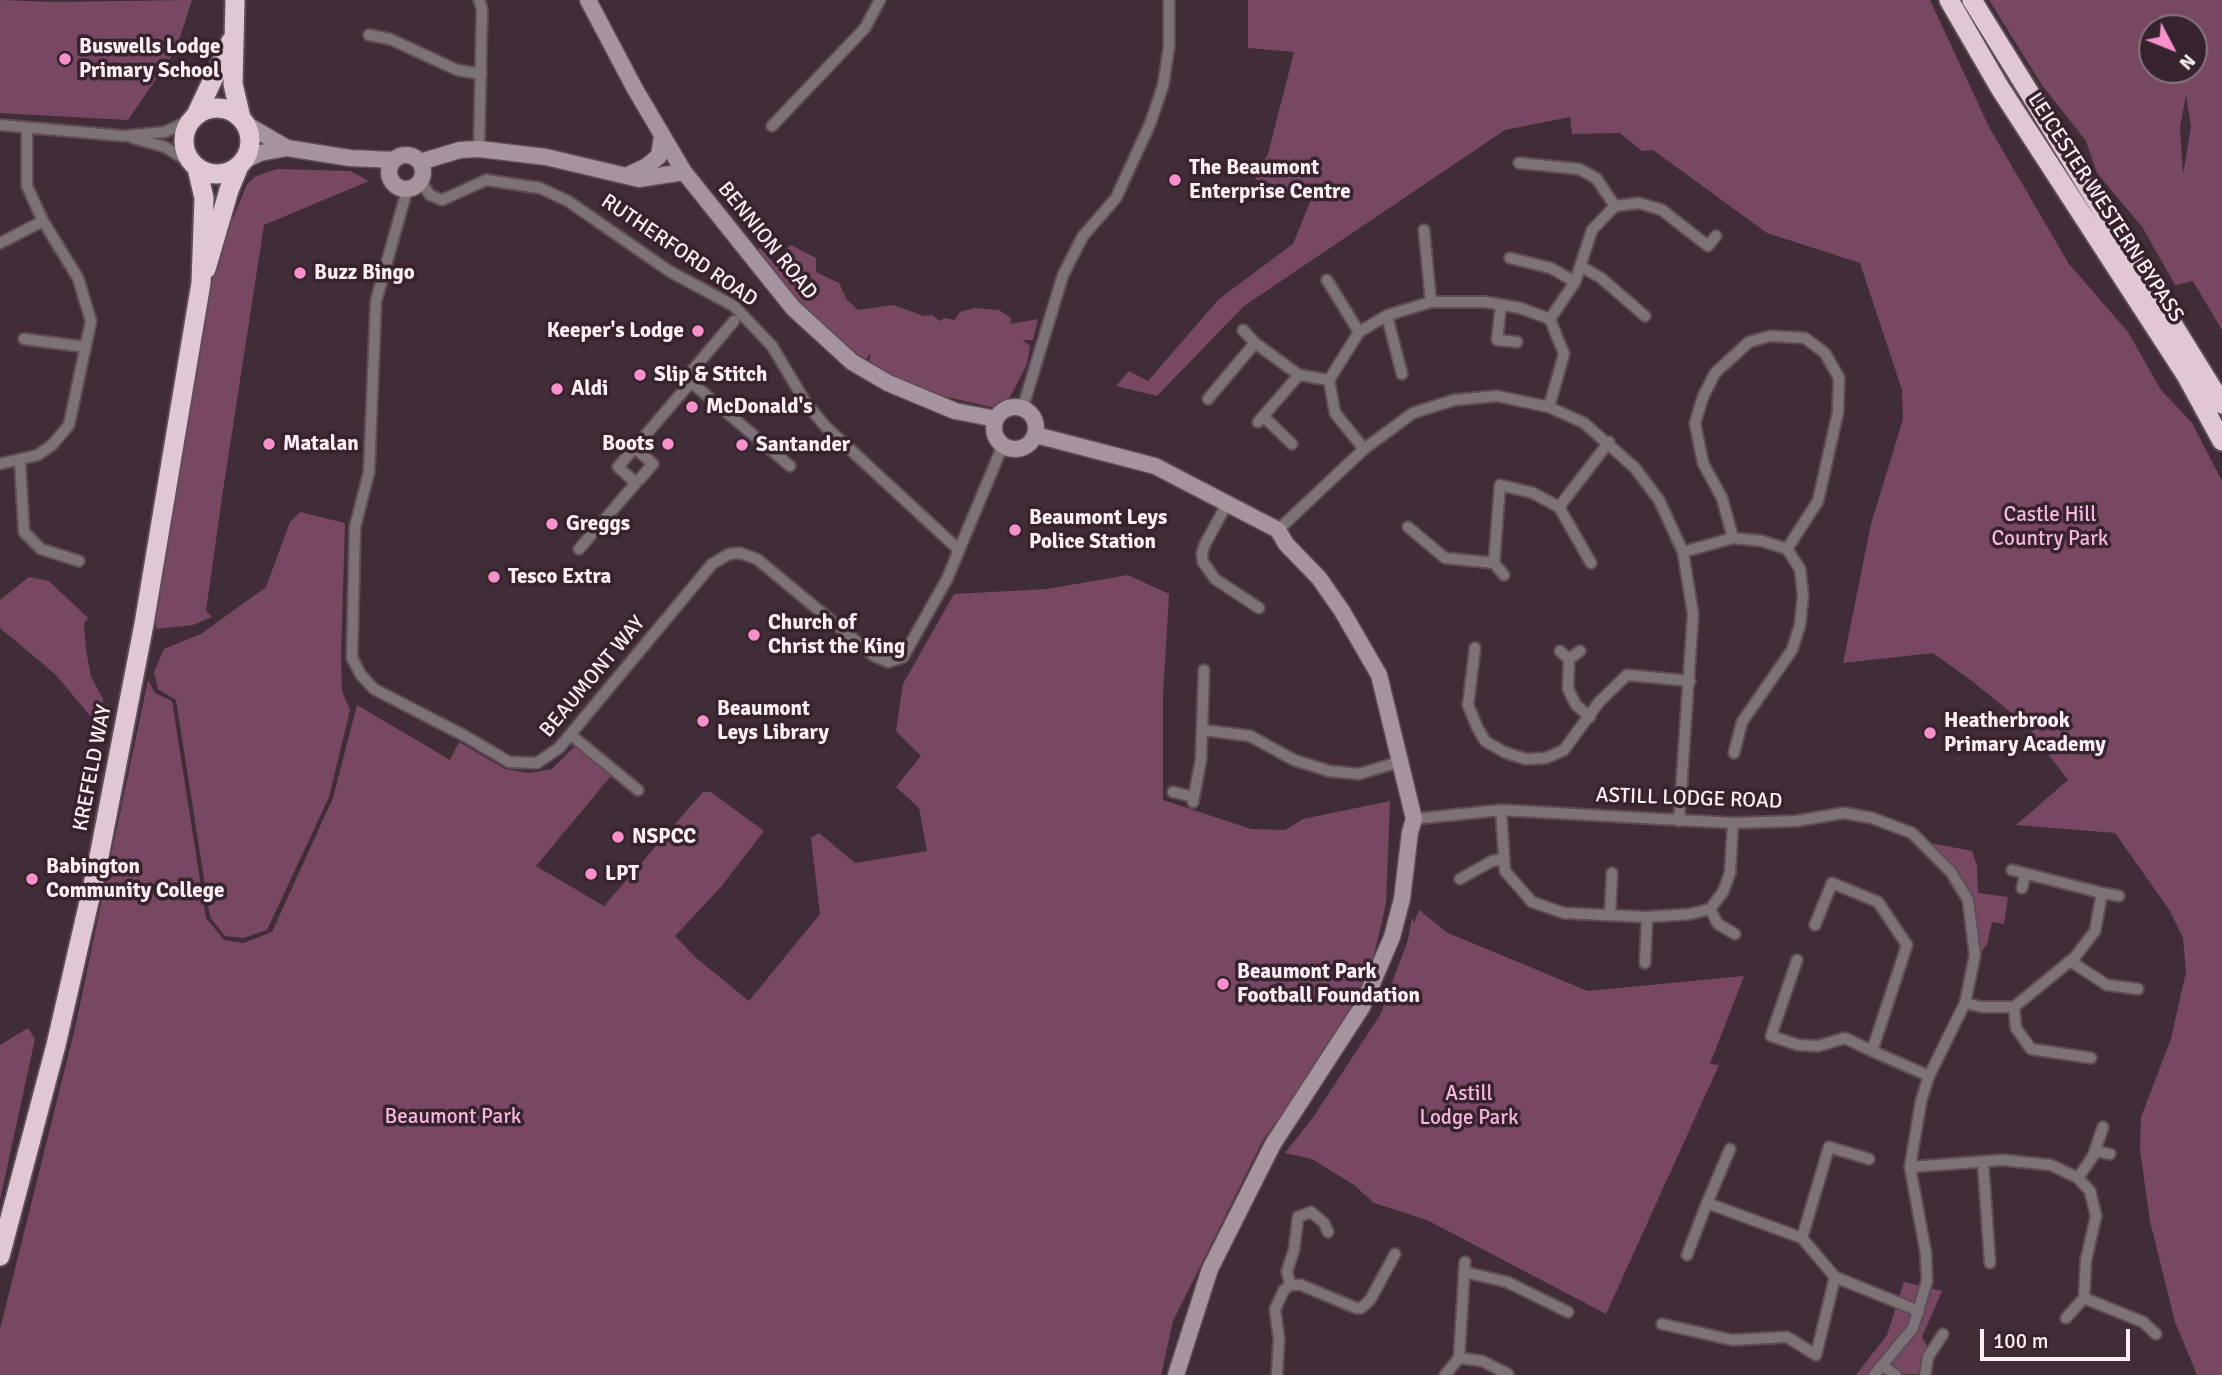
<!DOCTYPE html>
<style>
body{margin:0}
#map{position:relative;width:2222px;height:1375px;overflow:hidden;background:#412d38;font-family:Signika,sans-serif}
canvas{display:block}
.north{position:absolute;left:2138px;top:14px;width:70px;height:70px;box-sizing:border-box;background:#36232e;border:2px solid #85747e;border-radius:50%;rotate:132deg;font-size:19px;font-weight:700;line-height:28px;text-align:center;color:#fceef5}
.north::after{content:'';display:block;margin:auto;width:24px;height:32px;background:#f890cc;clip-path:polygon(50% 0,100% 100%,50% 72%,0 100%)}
.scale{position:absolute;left:1980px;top:1329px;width:150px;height:32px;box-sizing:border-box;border:4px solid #fceef5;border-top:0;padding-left:9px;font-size:21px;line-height:24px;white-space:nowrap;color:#fceef5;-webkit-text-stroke:5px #36232e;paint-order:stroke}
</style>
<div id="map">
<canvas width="2222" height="1375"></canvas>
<div class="north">N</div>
<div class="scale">100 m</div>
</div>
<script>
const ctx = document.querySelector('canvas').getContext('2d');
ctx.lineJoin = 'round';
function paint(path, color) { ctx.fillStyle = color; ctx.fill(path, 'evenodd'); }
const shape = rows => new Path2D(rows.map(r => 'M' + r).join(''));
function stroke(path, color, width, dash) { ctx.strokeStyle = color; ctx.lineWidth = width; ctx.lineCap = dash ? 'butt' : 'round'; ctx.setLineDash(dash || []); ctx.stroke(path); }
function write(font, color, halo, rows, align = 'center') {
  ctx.font = font + ' Signika,sans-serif'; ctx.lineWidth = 7; ctx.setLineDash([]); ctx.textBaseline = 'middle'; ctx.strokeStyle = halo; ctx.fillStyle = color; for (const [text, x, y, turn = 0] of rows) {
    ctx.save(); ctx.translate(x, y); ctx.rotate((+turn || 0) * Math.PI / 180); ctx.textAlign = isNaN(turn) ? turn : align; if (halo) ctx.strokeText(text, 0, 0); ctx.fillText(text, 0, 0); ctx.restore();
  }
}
paint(shape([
 [0,0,55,2,192,0,176,50,128,120,0,113],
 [1248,0,1930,0,1989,127,2069,264,2128,332,2161,390,2192,423,2222,481,2222,1375,2197,1375,2175,1322,2150,1221,2140,1150,2141,1117,2171,1039,2186,972,2183,938,2170,911,2115,833,2016,825,2068,780,2025,724,1972,681,1933,653,1843,663,1871,524,1903,419,1902,390,1860,263,1767,233,1653,150,1642,151,1620,133,1572,134,1570,117,1505,130,1244,306,1157,396,1116,386,1129,371,1148,381,1219,299,1293,244,1312,197,1255,179,1268,154,1294,52,1248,48],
 [1989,0,2222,0,2222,330,2193,281,2175,285,2143,228,2097,173,2086,141,2042,85],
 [2152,28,2194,28,2194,70,2152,70],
 [2186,95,2191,127,2183,174,2180,128],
 [277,169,350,171,369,181,264,225,222,497,206,611,212,617,193,625,157,629,155,624,149,622,200,326,213,270,227,218,233,219,247,184,256,176],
 [791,245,816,258,816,272,839,283,847,300,858,310,893,305,924,316,932,315,940,321,945,318,954,320,960,312,974,308,999,310,1011,318,1010,324,1038,319,1033,340,1022,340,1030,346,1027,364,1010,397,995,408,943,396,888,374,869,361,871,353,866,359,852,351,802,306,756,251,760,248,794,285,781,268,789,264,784,251],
 [300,512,345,523,341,656,342,691,350,710,329,797,267,930,243,938,225,936,210,917,176,700,158,689,154,672,164,649,201,634,266,587,290,522],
 [1128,575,1169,594,1163,695,1163,800,1251,829,1285,830,1303,819,1390,801,1386,904,1370,972,1332,1044,1263,1140,1173,1321,1161,1375,0,1375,0,1329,75,1028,148,680,155,693,172,701,206,918,224,940,243,943,272,932,333,798,357,705,450,760,459,742,505,769,529,773,552,769,575,746,611,776,536,866,604,906,703,792,711,792,764,831,720,888,675,936,695,957,749,1001,820,914,811,838,819,833,855,863,927,851,919,808,896,787,921,756,896,731,903,684,954,594,1047,589],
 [29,577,49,581,88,618,84,624,86,650,91,676,103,699,102,730,55,674,0,628,0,600],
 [1920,841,1972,851,1977,866,1978,893,2008,897,2004,924,1992,922,1987,944,1975,962,1968,900],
 [1419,910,1448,933,1588,991,1744,976,1710,1064,1719,1065,1606,1314,1427,1220,1374,1203,1354,1185,1312,1159,1285,1153,1314,1116,1380,1015,1408,940,1412,917,1414,923],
 [28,1028,35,1039,0,1200,0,1045],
 [1904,1282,1942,1291,1922,1337,1928,1348,1920,1374,1856,1375,1887,1335]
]), '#784863');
const street = shape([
 [479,0,482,9,479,149],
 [369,35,390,39,457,70,481,74],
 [0,125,124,136,165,132,192,119],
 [772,126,865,28,880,0],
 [133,138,165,147,191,163],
 [1519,163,1579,169,1596,178,1615,206,1592,230,1575,282,1550,319],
 [421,182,430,195,442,200,486,180,540,188,568,201,669,271,734,306,772,346,806,403,826,427,959,550],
 [407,190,376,301,369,472,355,527,352,658,361,675,374,689,465,736,509,762,537,763,559,748,712,564,729,554,740,553,757,559,874,656,888,662,903,657,947,579,1003,445],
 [1615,206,1639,203,1662,210,1708,246,1716,236],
 [1424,230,1431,302],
 [0,243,43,221],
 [1510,258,1551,268,1575,282],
 [1580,266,1601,278,1645,316],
 [1327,280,1359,332],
 [1501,305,1497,340,1517,342],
 [1387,316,1402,374],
 [734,321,686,378,790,466],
 [1243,330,1255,343,1299,375,1329,380],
 [24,339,86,347],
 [1208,399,1255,343],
 [1023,407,1063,275,1083,236,1116,198,1150,124,1163,86,1169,47,1169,0],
 [1263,416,1292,444],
 [1258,422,1299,375],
 [635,448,653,464,640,479],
 [1364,449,1335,413,1329,380,1359,332,1388,315,1431,302,1485,302,1520,308,1550,319,1564,354,1549,407],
 [20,462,24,532,41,549,79,561],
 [0,464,38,455,52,445,69,425,91,321,78,278,43,221,27,186,27,128],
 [1228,502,1205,544,1202,553,1203,562,1215,579,1259,608],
 [1559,507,1591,563],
 [1408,527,1445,558,1494,563,1500,485,1533,493,1559,507,1609,442],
 [1278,530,1364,449,1413,413,1454,400,1497,396,1549,407,1584,423,1635,468,1659,500,1683,552,1693,614,1679,821],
 [1733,538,1722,498,1703,463,1695,423,1703,397,1715,373,1749,342,1770,336,1805,338,1825,353,1839,378,1838,412,1818,501,1787,549],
 [579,549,636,483,618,467,691,382],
 [1683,552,1733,538,1762,541,1787,549,1800,569,1803,596,1800,625,1792,650,1742,722,1734,753],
 [1494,563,1504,575],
 [1475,648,1468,705,1477,727,1485,741,1504,752,1525,759,1546,758,1564,750,1599,702,1627,675,1690,681],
 [1560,651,1569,659,1580,651],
 [1569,659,1568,689,1576,705,1590,717],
 [1203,730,1250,736,1294,760,1329,771,1359,774,1402,761],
 [571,735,638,790],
 [1173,792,1194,797],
 [1193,802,1201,759,1204,670],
 [1501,810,1505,871,1532,902,1564,913,1647,917,1690,914,1710,909,1723,892,1730,873,1733,823],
 [1414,819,1501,810,1733,823,1796,821,1844,813,1872,818,1912,833,1951,872,1968,900,1975,955,1965,1003,1929,1076,1921,1101,1910,1167,1926,1254,1927,1281,1913,1328,1874,1375],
 [1460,879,1492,861,1503,859],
 [2022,888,2025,875],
 [2102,893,2119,896],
 [1710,909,1718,924,1735,934],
 [1610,914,1612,873],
 [1815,925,1832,883,1878,902,1907,945,1872,1051,1929,1076],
 [1797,960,1771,1036,1798,1045,1818,1046,1845,1038,1872,1051],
 [2070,961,2107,985,2138,989],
 [1645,963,1647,917],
 [1965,1003,1982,1007,2014,1007,2075,957,2095,931,2102,893,2012,870],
 [2014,1007,2016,1028,2031,1049,2091,1058],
 [1730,1149,1707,1203,1802,1238,1835,1277,1919,1311],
 [2095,1151,2110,1154],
 [1983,1162,1990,1263],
 [1910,1167,2003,1160,2051,1165,2078,1178,2090,1191,2096,1216,2086,1260,2084,1298],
 [2078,1178,2093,1156,2103,1127],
 [1802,1238,1829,1147,1869,1159],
 [1687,1255,1707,1203],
 [1464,1272,1507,1282,1568,1312],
 [1290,1285,1287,1271,1294,1250,1298,1217,1311,1212,1324,1223,1328,1232],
 [2066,1318,2084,1298,2143,1322,2156,1334],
 [1662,1324,1732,1340,1787,1337,1816,1355,1835,1277],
 [1459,1358,1482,1361,1508,1374],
 [1883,1366,1896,1375],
 [1277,1375,1279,1339,1275,1309,1284,1290,1290,1285,1301,1285,1356,1308,1361,1308,1370,1300,1395,1254],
 [1445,1375,1459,1358,1465,1262],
 [1925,1375,1928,1357,1943,1334]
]);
const secondary = shape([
 [588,0,635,89,684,172,793,308,852,362,888,383,955,411,996,419],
 [244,123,287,148],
 '389 172a17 17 0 1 1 34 0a17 17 0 1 1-34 0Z',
 [243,161,260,153,287,148,350,158,394,160],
 [420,162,460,150,479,149,546,157,639,179,684,172],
 [628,175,647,166,659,156,662,136],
 '994 428a21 21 0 1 1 42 0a21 21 0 1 1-42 0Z',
 [1036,435,1155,466,1278,530,1286,544,1319,578,1342,611,1379,675,1414,819,1410,832,1402,899,1392,937,1362,1007,1273,1144,1210,1269,1176,1375]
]);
const highway = shape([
 [235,0,233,84,241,118],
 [1949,0,2000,88,2186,375,2222,441],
 [1972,0,2222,404],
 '184 141a33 33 0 1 1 66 0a33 33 0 1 1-66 0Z',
 [196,115,231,41],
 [206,269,229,190,239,166],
 [0,1256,56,1045,97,867,144,624,201,283,204,198,197,168]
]);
stroke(street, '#5f4c56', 14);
stroke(secondary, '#5f4c56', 19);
stroke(highway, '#5f4c56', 23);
stroke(street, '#7d7277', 10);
stroke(secondary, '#a5949d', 16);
stroke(highway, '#e1c7d4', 19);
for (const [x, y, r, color] of [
 [65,59,7,"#f890cc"],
 [1175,180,7,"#f890cc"],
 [300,273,7,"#f890cc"],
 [698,331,7,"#f890cc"],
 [640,375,7,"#f890cc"],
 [557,389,7,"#f890cc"],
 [692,407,7,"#f890cc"],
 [269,444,7,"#f890cc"],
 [668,444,7,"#f890cc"],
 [742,445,7,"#f890cc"],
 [552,524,7,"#f890cc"],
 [1015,530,7,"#f890cc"],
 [494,577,7,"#f890cc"],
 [754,635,7,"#f890cc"],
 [703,721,7,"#f890cc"],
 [1930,733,7,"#f890cc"],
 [618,837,7,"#f890cc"],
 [591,874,7,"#f890cc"],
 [32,879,7,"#f890cc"],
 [1223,984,7,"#f890cc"]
]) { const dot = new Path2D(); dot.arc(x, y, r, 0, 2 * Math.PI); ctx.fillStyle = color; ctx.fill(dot); stroke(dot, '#36232e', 2.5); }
write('bold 21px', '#fceef5', '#36232e', [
 ["Buswells Lodge",79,47],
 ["Primary School",79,71],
 ["The Beaumont",1189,168],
 ["Enterprise Centre",1189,192],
 ["Buzz Bingo",314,273],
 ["Keeper's Lodge",684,331,"right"],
 ["Slip & Stitch",654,375],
 ["Aldi",571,389],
 ["McDonald's",706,407],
 ["Matalan",283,444],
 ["Boots",654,444,"right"],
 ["Santander",756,445],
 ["Beaumont Leys",1029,518],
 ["Police Station",1029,542],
 ["Greggs",566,524],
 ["Tesco Extra",508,577],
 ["Church of",768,623],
 ["Christ the King",768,647],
 ["Beaumont",717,709],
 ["Leys Library",717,733],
 ["Heatherbrook",1944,721],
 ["Primary Academy",1944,745],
 ["NSPCC",632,837],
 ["Babington",46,867],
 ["Community College",46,891],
 ["LPT",605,874],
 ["Beaumont Park",1237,972],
 ["Football Foundation",1237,996]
], 'left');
write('21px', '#fceef5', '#36232e', [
 ["LEICESTER WESTERN BYPASS",2105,208,57],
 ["BENNION ROAD",767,241,51],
 ["RUTHERFORD ROAD",679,251,34],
 ["BEAUMONT WAY",593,677,-50],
 ["KREFELD WAY",93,768,-79],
 ["ASTILL LODGE ROAD",1689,799,2]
]);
write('21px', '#f9b7db', '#36232e', [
 ["Castle Hill",2050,515],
 ["Country Park",2050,539],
 ["Astill",1469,1094],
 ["Lodge Park",1469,1118],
 ["Beaumont Park",453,1117]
]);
</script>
